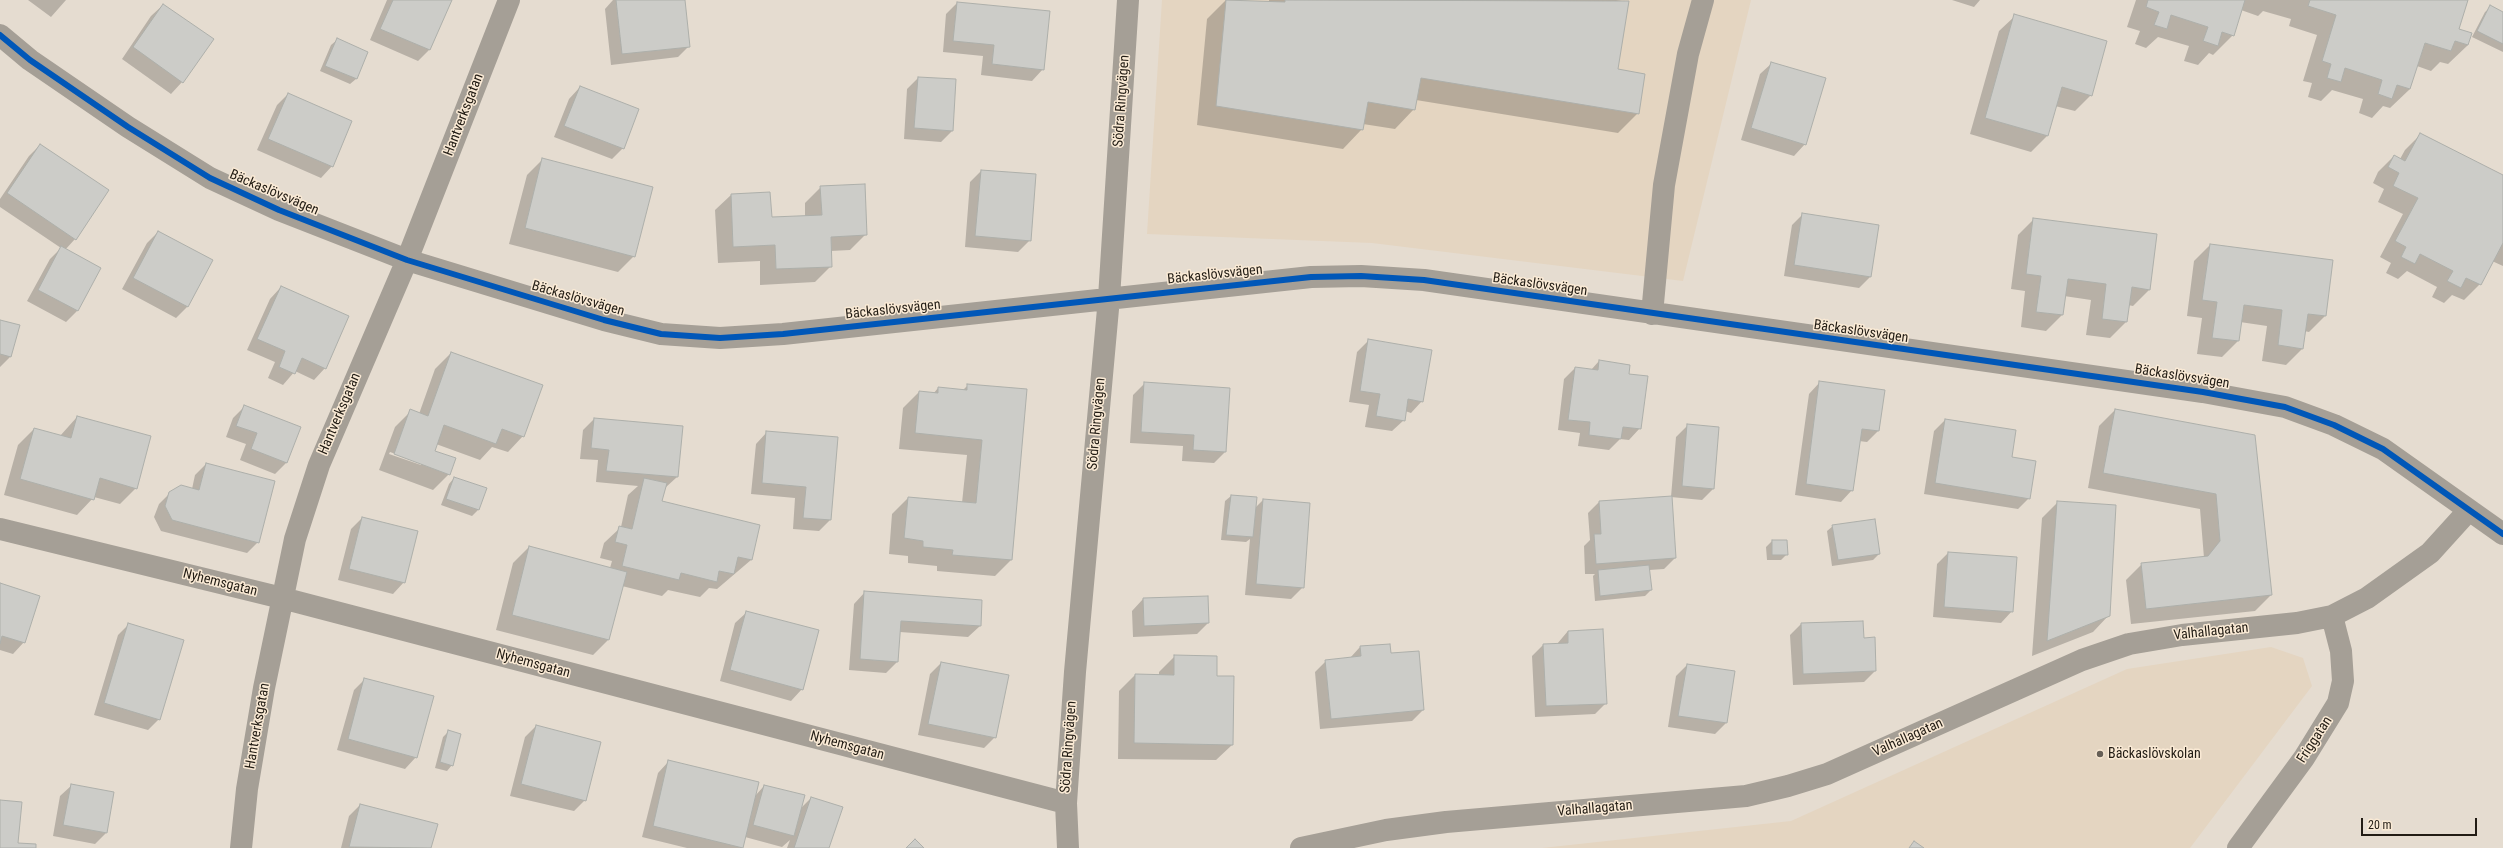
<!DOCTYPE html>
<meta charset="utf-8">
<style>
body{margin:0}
#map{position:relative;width:2503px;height:848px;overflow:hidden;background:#e5dcd0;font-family:"Roboto Condensed",sans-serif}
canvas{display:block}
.scale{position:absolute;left:2361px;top:818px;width:116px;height:18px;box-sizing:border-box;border:2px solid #221c14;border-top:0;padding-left:5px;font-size:12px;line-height:14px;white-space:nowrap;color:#221c14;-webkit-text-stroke:3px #faead5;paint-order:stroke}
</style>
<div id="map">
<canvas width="2503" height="848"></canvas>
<div class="scale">20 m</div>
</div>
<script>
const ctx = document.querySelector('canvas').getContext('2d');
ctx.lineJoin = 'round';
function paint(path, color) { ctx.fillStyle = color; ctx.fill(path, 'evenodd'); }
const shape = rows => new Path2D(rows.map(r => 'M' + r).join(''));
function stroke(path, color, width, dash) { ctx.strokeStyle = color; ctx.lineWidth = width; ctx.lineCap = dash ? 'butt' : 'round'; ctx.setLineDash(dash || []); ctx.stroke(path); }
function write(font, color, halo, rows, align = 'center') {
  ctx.font = font + ' "Roboto Condensed",sans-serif'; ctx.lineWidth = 3; ctx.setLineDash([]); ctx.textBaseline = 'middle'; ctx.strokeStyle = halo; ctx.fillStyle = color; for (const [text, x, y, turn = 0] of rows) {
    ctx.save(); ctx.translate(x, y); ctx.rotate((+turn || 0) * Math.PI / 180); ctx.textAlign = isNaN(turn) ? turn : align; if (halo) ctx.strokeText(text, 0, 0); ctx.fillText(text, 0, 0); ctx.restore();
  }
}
paint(shape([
 [1162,0,1751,0,1683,281,1372,243,1147,234],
 [2271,647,2303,658,2312,686,2190,848,1542,848,1791,821,2127,669]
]), '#e4d5c1');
paint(shape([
 [28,0,66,0,51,17],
 [387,0,451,0,429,50,418,61,370,40],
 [613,0,684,0,689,46,678,57,611,65,605,9],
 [1226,0,1269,2,1269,0,1616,0,1628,2,1617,70,1638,113,1618,133,1416,100,1414,109,1395,129,1363,124,1362,129,1343,149,1197,125,1207,19],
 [1952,0,1980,0,1974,7],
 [2136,0,2467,0,2457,30,2468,45,2448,64,2440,62,2431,71,2417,66,2410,89,2390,108,2383,106,2372,118,2359,113,2363,99,2332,90,2321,101,2308,97,2312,83,2303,81,2317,35,2289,26,2291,19,2263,11,2258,16,2241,10,2233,35,2213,55,2209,53,2198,65,2184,61,2189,46,2158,37,2146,48,2135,44,2140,31,2127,27],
 [957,3,1043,69,1032,81,981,75,983,56,943,52,946,14],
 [163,5,182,82,171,94,122,59,151,16],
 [2491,7,2503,13,2503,52,2472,37,2485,12],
 [2015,16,2091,95,2075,111,2055,106,2047,136,2031,152,1970,134,1999,31],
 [337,40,367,53,356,79,350,84,320,71,331,45],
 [1772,63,1805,144,1794,156,1741,140,1760,74],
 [918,78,952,131,941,142,904,139,907,89],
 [580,87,623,148,612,159,554,137,569,99],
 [288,94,332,166,321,178,257,150,277,105],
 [2421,134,2503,176,2503,266,2492,261,2480,284,2464,300,2452,295,2444,303,2432,297,2437,287,2407,271,2398,279,2386,273,2391,263,2380,257,2403,214,2378,202,2384,189,2373,183,2378,172,2394,156,2400,159,2405,150],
 [40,145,75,239,65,250,100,268,77,311,66,322,27,301,50,259,61,248,0,207,0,199,29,156],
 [543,159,634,256,618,272,509,244,527,175],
 [981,171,1030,240,1018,252,965,247,970,182],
 [821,187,866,234,850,250,830,251,831,266,815,282,760,285,760,261,718,263,715,210,731,195,769,193,771,218,805,217,805,203],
 [1803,214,1870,277,1859,288,1784,276,1792,225],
 [2034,219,2156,235,2149,290,2133,306,2128,305,2126,322,2110,338,2086,335,2091,300,2064,296,2062,315,2046,331,2021,327,2025,291,2011,289,2018,235],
 [158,232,212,260,187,307,176,318,122,289,147,243],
 [2210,245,2332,261,2325,316,2309,332,2304,331,2302,349,2286,365,2262,361,2267,326,2240,322,2238,341,2222,357,2197,354,2202,318,2187,316,2194,261],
 [281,287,325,368,314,380,295,371,283,385,268,378,275,362,247,350,270,299],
 [0,321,10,357,0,367],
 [1368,341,1422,401,1411,413,1405,411,1404,420,1392,431,1365,427,1369,405,1349,402,1357,352],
 [451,353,523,436,508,452,492,447,480,460,436,444,434,451,449,474,433,490,379,470,395,427,411,411,419,414,435,369],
 [390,452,421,463,421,465,389,454],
 [1599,361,1628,375,1640,428,1629,440,1620,439,1609,450,1578,446,1580,433,1558,430,1564,379,1575,368,1591,370],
 [1820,382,1879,430,1867,442,1859,441,1852,490,1841,502,1795,495,1809,394],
 [1144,384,1225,452,1214,463,1182,461,1183,446,1130,443,1133,395],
 [968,385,1026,390,1011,560,995,576,937,571,937,566,908,563,908,556,889,554,892,514,908,498,962,503,967,455,899,449,903,408,919,392,933,394,938,388,963,390],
 [244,407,287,462,275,474,240,460,246,444,226,437,233,418],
 [2115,410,2254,436,2271,595,2255,611,2131,624,2126,580,2142,564,2204,558,2200,509,2088,488,2099,426],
 [77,417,136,488,120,504,94,497,77,515,4,495,18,445,34,429,60,436],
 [594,419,677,477,665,488,661,502,751,560,717,589,709,588,700,597,668,590,662,596,622,586,608,640,593,655,496,630,513,563,529,547,610,568,612,561,600,558,604,543,621,527,628,495,638,486,596,482,598,460,580,459,583,430],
 [1945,420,2011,458,2029,498,2018,509,1924,494,1934,431],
 [1687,426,1713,489,1702,500,1671,497,1675,558,1664,569,1649,570,1651,590,1645,596,1595,601,1593,576,1595,574,1585,574,1584,546,1590,540,1588,513,1599,502,1671,497,1676,437],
 [767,432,830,520,819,531,793,529,795,498,751,494,756,444],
 [206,464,258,542,247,553,161,531,154,517,159,504,170,493,192,489,195,475],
 [454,478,485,489,478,510,472,516,441,505,449,484],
 [1231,496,1256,498,1255,508,1263,500,1303,587,1291,599,1245,595,1250,539,1246,542,1221,540,1225,501],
 [2058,502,2109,615,2093,632,2032,656,2042,518],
 [362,518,404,582,393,594,338,580,351,529],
 [1833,526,1879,554,1873,560,1832,566,1827,531],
 [1772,541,1786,541,1787,554,1781,560,1767,560,1766,547],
 [1948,553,2012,611,2001,623,1933,617,1937,564],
 [0,584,24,642,13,654,0,650],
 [865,592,980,626,968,637,900,632,897,662,886,673,849,670,854,604],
 [1207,597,1208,623,1197,634,1133,637,1132,611,1143,599],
 [747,612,802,689,791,701,720,681,735,623],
 [129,624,159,719,148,730,94,715,118,635],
 [1801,624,1863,639,1875,671,1864,682,1793,685,1790,635],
 [1602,630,1606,703,1595,714,1535,717,1532,656,1543,645,1557,644,1568,631],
 [1360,647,1390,654,1423,710,1412,721,1320,729,1315,672,1326,661,1350,658],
 [1175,656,1216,677,1232,745,1216,760,1118,759,1119,691,1135,675,1159,676,1159,672],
 [941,663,995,737,984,748,918,735,930,674],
 [1687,665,1726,723,1715,734,1668,727,1676,676],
 [365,679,416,757,405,769,337,750,354,690],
 [536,726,585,800,574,811,510,796,525,737],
 [448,732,452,765,447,771,435,768,443,737],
 [669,761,755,796,764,786,801,808,811,798,828,848,787,848,790,840,782,847,745,837,742,848,687,848,642,837,658,773],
 [72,785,106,833,95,844,53,836,60,796],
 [360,805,436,825,430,848,341,848,349,816]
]), '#0003');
const building = shape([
 [393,0,452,0,430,50,380,29,393,0],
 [616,0,685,0,690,47,622,54,616,0],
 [1226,0,1285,2,1285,0,1629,1,1618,69,1645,74,1639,114,1421,78,1415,110,1368,102,1363,130,1216,106,1226,0],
 [2148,0,2245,0,2234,36,2222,32,2218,46,2203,41,2208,27,2171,15,2167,29,2154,25,2159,12,2146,7,2148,0],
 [2310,0,2468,0,2459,29,2472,33,2468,45,2455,41,2451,51,2425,43,2410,89,2397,85,2392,99,2378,94,2382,80,2345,68,2341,82,2327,78,2331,64,2322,61,2336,15,2308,6,2310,0],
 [957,2,1050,11,1044,70,992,64,994,45,953,41,957,2],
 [163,4,214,39,183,83,133,47,163,4],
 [2490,5,2503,12,2503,44,2477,31,2490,5],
 [2014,14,2107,41,2092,96,2062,87,2048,136,1985,118,2014,14],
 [337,38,368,52,357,79,325,66,337,38],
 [1771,62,1826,78,1806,145,1751,128,1771,62],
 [918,77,956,79,953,131,914,128,918,77],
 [580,86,639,109,624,149,564,126,580,86],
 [288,93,352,121,333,167,268,139,288,93],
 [2420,133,2503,175,2503,243,2481,285,2466,278,2461,288,2447,281,2453,271,2420,254,2415,264,2401,257,2406,247,2395,241,2418,198,2393,186,2399,173,2388,167,2394,155,2405,161,2420,133],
 [40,144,109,190,76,240,7,193,40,144],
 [542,158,653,187,635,257,525,228,542,158],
 [981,170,1036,174,1031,241,975,236,981,170],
 [865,184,867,235,831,237,832,267,776,269,775,245,733,247,731,194,770,192,772,217,822,215,820,186,865,184],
 [1802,213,1879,225,1871,277,1794,265,1802,213],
 [2033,218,2157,234,2150,290,2132,287,2127,322,2102,319,2106,284,2068,279,2063,315,2036,312,2041,276,2026,274,2033,218],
 [158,231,213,260,188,307,133,278,158,231],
 [2210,244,2333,260,2326,316,2308,314,2303,349,2278,345,2282,310,2244,305,2239,341,2212,338,2217,302,2202,300,2210,244],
 [61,246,101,268,78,311,38,290,61,246],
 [281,286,349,316,326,369,302,358,295,374,279,367,285,351,257,339,281,286],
 [0,320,20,325,11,357,0,354,0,320],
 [1368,339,1432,350,1423,402,1408,399,1405,421,1376,416,1380,394,1360,391,1368,339],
 [451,352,543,385,524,437,502,429,496,444,444,425,435,451,456,458,450,475,394,454,410,409,428,416,451,352],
 [1599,360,1630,365,1629,374,1648,376,1641,429,1623,427,1621,439,1589,435,1590,422,1568,420,1575,367,1598,370,1599,360],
 [1819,381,1885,390,1879,431,1862,429,1853,491,1806,484,1819,381],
 [1144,382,1230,388,1226,452,1193,450,1194,435,1141,432,1144,382],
 [967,384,1027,389,1012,560,952,555,953,550,923,547,923,541,904,538,908,497,976,503,982,440,915,433,919,391,938,393,938,387,967,390,967,384],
 [244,405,301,427,287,463,251,449,257,433,236,426,244,405],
 [2115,409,2255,435,2272,595,2146,609,2141,563,2208,556,2220,541,2216,494,2103,473,2115,409],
 [77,416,151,436,137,489,100,478,94,500,20,479,34,428,71,438,77,416],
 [594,418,683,426,678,477,606,471,609,450,591,448,594,418],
 [1945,419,2016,430,2012,457,2036,461,2030,499,1935,483,1945,419],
 [1687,424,1719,427,1714,489,1682,486,1687,424],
 [766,431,838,437,831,520,803,518,806,487,762,483,766,431],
 [206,463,275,481,259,543,172,520,165,506,169,492,181,485,199,490,206,463],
 [454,477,487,488,479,510,446,499,454,477],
 [644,478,667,483,662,501,760,525,752,560,738,557,734,574,719,571,717,582,681,573,679,580,622,566,627,545,615,542,619,526,632,529,644,478],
 [1231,495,1257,497,1253,537,1226,535,1231,495],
 [1672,496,1676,558,1596,564,1594,534,1601,534,1599,501,1672,496],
 [1263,499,1310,503,1304,588,1256,584,1263,499],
 [2057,501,2116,505,2110,616,2047,641,2057,501],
 [362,517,418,531,405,583,349,569,362,517],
 [1875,519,1880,554,1838,560,1832,525,1875,519],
 [1772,540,1787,540,1788,555,1772,555,1772,540],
 [529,546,627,572,609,640,512,615,529,546],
 [1948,552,2017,557,2013,612,1944,607,1948,552],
 [1649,565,1652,590,1600,596,1598,570,1649,565],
 [0,583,40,596,25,643,2,636,0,644,0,583],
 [864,591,982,600,981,626,901,621,898,662,860,659,864,591],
 [1208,596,1209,623,1144,626,1143,598,1208,596],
 [746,611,819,630,803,690,730,670,746,611],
 [1863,621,1864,638,1875,637,1876,671,1803,674,1801,623,1863,621],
 [128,623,184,640,160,720,104,703,128,623],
 [1603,629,1607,704,1546,706,1543,644,1568,643,1568,631,1603,629],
 [1390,644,1391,653,1419,651,1424,710,1331,719,1325,660,1361,656,1360,646,1390,644],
 [1174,655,1217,656,1217,676,1234,676,1233,745,1134,743,1135,674,1174,675,1174,655],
 [941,662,1009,675,996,738,928,724,941,662],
 [1687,664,1735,671,1727,723,1678,716,1687,664],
 [364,678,434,696,417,758,348,739,364,678],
 [536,725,601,742,586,801,521,784,536,725],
 [448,730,461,734,453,766,440,762,448,730],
 [668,760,759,782,743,848,653,826,668,760],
 [71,784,114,792,107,833,63,825,71,784],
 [764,785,805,795,794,836,753,825,764,785],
 [811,797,843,807,829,848,794,848,811,797],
 [0,800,22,802,18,843,36,844,36,848,0,848,0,800],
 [360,804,438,824,431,848,349,847,360,804],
 [915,839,924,848,906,848,915,839],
 [1914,841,1924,848,1909,848,1914,841]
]);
paint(building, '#ccccc8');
stroke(building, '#adafaa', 1);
stroke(shape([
 [0,35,30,60,128,127,210,178,279,210,407,260,604,320,661,334,720,338,783,334,1311,277,1361,276,1424,280,2203,392,2285,407,2334,425,2383,449,2503,534],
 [1652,314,1664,185,1688,54,1703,0],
 [0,529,282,598,1066,803],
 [241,848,247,789,264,688,295,539,319,465,407,260,509,0],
 [1068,848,1066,803,1075,672,1109,298,1128,0],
 [1301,848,1386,830,1446,822,1746,796,1788,786,1827,774,2082,660,2129,644,2182,635,2297,623,2332,616,2367,598,2430,553,2469,510],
 [2238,848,2304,758,2338,703,2343,681,2341,651,2332,616]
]), '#a59f96', 22);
stroke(shape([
 [0,35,30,60,128,127,210,178,279,210,407,260,604,320,661,334,720,338,783,334,1311,277,1361,276,1424,280,2203,392,2285,407,2334,425,2383,449,2503,534]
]), '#0057b8', 6);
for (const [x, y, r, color] of [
 [2100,754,4,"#665f56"]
]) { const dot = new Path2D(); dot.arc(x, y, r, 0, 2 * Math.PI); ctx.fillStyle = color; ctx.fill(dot); stroke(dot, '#faead5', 1.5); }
write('14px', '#221c14', '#faead5', [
 ["Södra Ringvägen",1122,101,-86],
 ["Hantverksgatan",464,115,-69],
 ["Bäckaslövsvägen",274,193,23],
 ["Bäckaslövsvägen",1215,275,-6],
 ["Bäckaslövsvägen",1540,285,8],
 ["Bäckaslövsvägen",578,299,16],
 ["Bäckaslövsvägen",893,310,-6],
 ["Bäckaslövsvägen",1861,332,8],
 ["Bäckaslövsvägen",2182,377,9],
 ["Hantverksgatan",340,414,-67],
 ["Södra Ringvägen",1097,424,-85],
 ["Nyhemsgatan",220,583,14],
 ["Valhallagatan",2211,632,-6],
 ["Nyhemsgatan",533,664,15],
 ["Hantverksgatan",258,726,-80],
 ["Valhallagatan",1908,738,-24],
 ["Friggatan",2315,740,-57],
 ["Nyhemsgatan",847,746,15],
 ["Södra Ringvägen",1069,747,-86],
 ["Valhallagatan",1595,809,-5]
]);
write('14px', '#221c14', '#faead5', [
 ["Bäckaslövskolan",2108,754]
], 'left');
</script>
